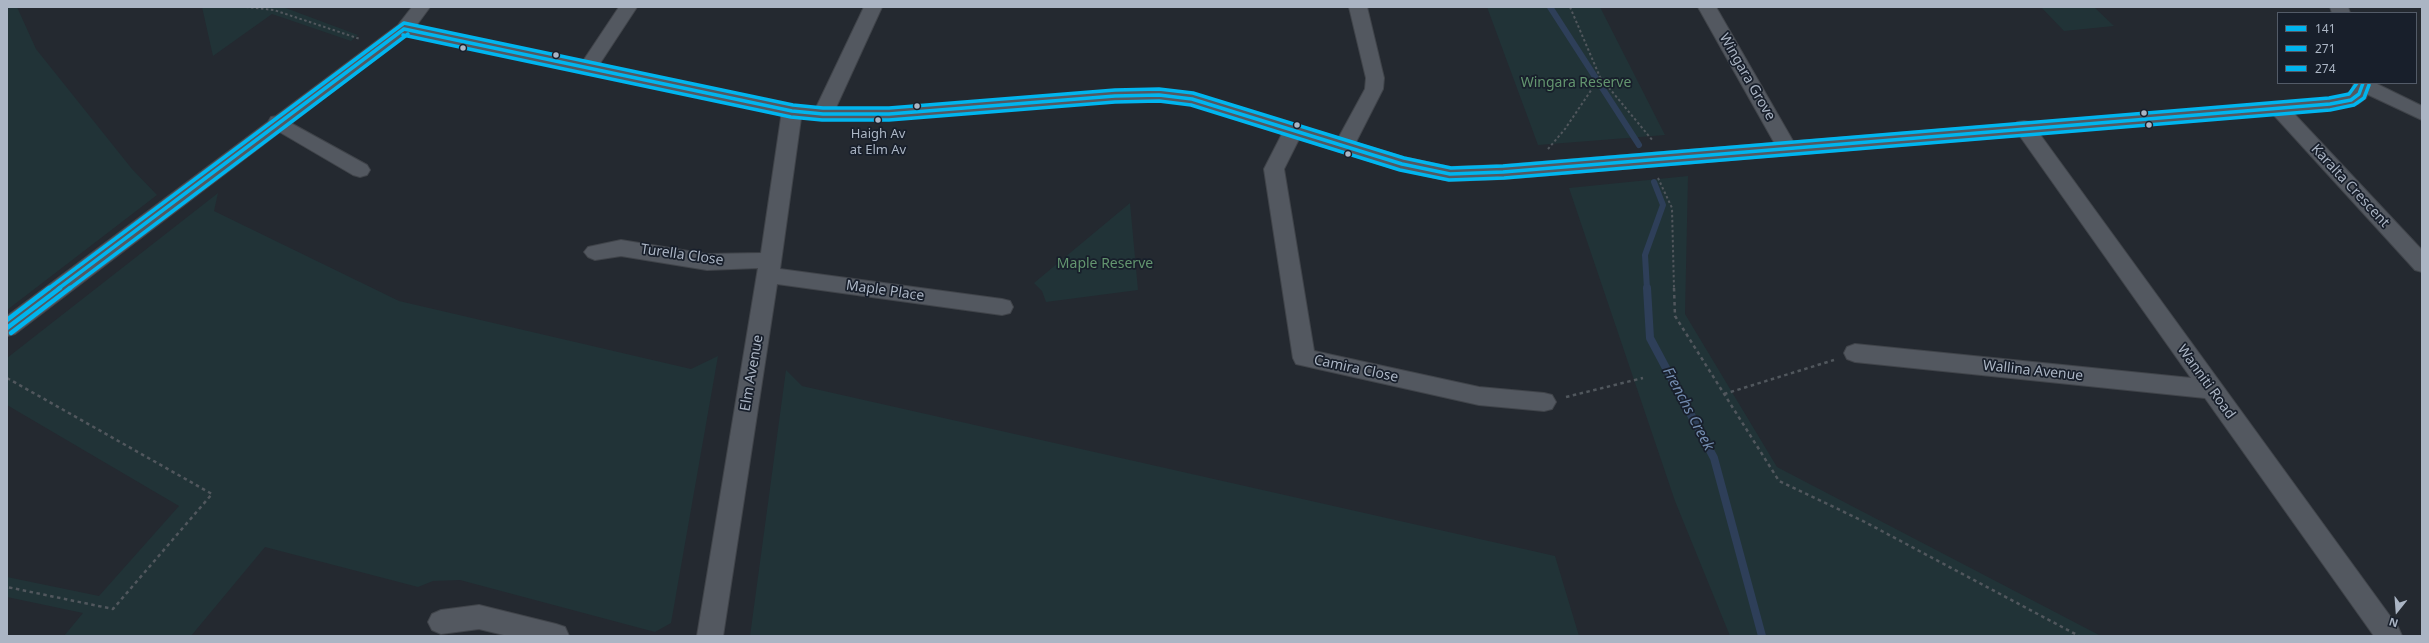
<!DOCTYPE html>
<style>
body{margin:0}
#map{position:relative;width:2429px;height:643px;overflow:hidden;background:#242930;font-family:"Noto Sans",sans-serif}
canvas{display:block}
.frame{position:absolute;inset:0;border:8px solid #abb5c4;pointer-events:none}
.legend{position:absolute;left:2277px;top:12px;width:140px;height:72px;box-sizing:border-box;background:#181f2b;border:1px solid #535b68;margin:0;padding:5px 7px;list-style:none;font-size:12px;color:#abb5c4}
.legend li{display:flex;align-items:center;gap:8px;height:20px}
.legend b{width:20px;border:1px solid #535b68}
.north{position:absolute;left:2377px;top:591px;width:40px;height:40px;-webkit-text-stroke:3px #181f2b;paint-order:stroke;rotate:197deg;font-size:11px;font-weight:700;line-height:16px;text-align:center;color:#abb5c4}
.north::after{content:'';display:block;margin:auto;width:14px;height:18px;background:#abb5c4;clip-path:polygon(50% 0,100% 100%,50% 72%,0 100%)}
</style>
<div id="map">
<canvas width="2429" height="643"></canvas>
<div class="frame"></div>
<ul class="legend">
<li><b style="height:5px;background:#00b5ef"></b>141</li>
<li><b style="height:5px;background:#00b5ef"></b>271</li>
<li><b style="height:5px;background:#00b5ef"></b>274</li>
</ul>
<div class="north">N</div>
</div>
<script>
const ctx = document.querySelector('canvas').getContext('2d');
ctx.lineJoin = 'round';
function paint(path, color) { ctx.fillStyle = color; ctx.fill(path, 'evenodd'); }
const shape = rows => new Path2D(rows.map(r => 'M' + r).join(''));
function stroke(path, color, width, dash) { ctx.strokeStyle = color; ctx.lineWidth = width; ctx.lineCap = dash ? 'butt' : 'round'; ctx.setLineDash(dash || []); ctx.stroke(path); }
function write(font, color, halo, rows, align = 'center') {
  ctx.font = font + ' "Noto Sans",sans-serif'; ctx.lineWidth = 3.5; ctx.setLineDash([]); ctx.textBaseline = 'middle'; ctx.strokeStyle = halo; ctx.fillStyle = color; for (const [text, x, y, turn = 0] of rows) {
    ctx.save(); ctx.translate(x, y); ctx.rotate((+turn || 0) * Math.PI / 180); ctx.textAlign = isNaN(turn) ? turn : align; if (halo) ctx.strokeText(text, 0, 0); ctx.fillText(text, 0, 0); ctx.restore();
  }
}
paint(shape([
 [7,7,17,7,36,49,132,169,157,195,7,310],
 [202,7,283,7,358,35,351,41,272,14,213,56],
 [1487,7,1600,7,1665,135,1538,145],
 [2041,7,2094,7,2114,26,2064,31],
 [1688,176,1685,314,1777,467,2101,636,1730,636,1675,501,1569,188],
 [218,193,214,211,399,301,691,369,718,356,671,623,655,632,460,580,433,581,418,587,265,547,191,636,64,636,83,613,7,597,7,577,99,596,179,506,7,405,7,358],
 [1130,203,1138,290,1046,302,1042,291,1034,283],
 [786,370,802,386,1555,556,1579,636,750,636]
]), '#213337');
stroke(shape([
 [1550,7,1639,145],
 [1647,289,1645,255,1663,205,1654,182]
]), '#2e3f59', 6);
stroke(shape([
 [1647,288,1650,338,1714,458,1762,636]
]), '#2e3f59', 8);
const minor = shape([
 [619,7,637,7,595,71,588,73,581,71,579,67,619,7],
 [864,7,882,7,833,114,830,119,823,120,816,119,813,114,864,7],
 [1349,7,1367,7,1384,78,1383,89,1354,146,1351,151,1344,153,1337,151,1334,146,1365,89,1366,78,1349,7],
 [1698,7,1716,7,1797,148,1794,153,1787,155,1780,153,1698,7],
 [2355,83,2375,83,2422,106,2422,120,2356,89,2355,83],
 [2278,102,2285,104,2422,250,2422,272,2415,270,2271,112,2268,108,2271,104,2278,102],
 [792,105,799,107,802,111,780,269,1002,299,1010,301,1013,307,1010,313,1002,315,777,284,723,636,697,636,758,268,707,270,621,256,595,260,588,257,584,252,588,247,621,240,707,254,761,253,782,111,785,107,792,105],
 [278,116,367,165,370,170,367,175,360,177,353,175,271,127,268,122,271,117,278,116],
 [2024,121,2031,122,2398,627,2402,636,2374,636,2205,398,1855,362,1847,359,1844,353,1847,347,1855,344,2191,378,2017,132,2014,127,2017,122,2024,121],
 [1293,124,1300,126,1303,131,1284,169,1314,351,1479,387,1544,393,1552,395,1556,402,1552,409,1544,411,1479,405,1296,364,1293,358,1264,169,1286,126,1293,124],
 [479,605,556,624,565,627,569,636,508,636,479,629,441,634,432,630,428,622,432,614,441,610,479,605]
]);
const tertiary = shape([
 [412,7,430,7,416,26,792,105,823,108,889,108,1115,90,1159,89,1192,93,1403,157,1450,167,1503,165,2330,98,2345,95,2351,91,2354,83,2372,83,2366,98,2358,104,2330,110,1503,179,1450,181,1395,169,1191,105,1159,101,1115,102,889,120,823,120,792,117,407,35,15,334,7,336,7,316,398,25,412,7],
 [2330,7,2348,7,2350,13,2332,13,2330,7]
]);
stroke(minor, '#40444a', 2);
stroke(tertiary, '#40444a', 2);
stroke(shape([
 [246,7,274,10,360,39],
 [1570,7,1600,77,1653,141],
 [1548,149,1565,129,1600,77],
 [1658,178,1672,208,1674,289]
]), '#51575d', 2, [2.5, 2.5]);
stroke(shape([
 [1674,288,1675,316,1779,481,1863,521,2079,636],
 [7,378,212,494,113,609,7,587],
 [1724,394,1834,360],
 [1566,397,1643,378]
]), '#51575d', 2.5, [3.5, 3.5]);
paint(minor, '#535860');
paint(tertiary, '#535860');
stroke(shape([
 [404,29,792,111,823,114,889,114,1115,96,1159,95,1192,99,1402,164,1450,174,1503,172,2330,104,2351,100,2359,94,2363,83],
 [58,289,404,29]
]), '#00b5ef', 3.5);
stroke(shape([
 [7,328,60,288]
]), '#00b5ef', 4.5);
stroke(shape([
 [403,35,791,117,822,120,889,120,1115,102,1159,101,1191,105,1400,170,1449,180,1504,178,2330,110,2354,105,2364,98,2369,85],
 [69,289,408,34]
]), '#00b5ef', 3.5);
stroke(shape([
 [11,333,70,288]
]), '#00b5ef', 4.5);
stroke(shape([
 [48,289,404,23,793,105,823,108,889,108,1115,90,1159,89,1193,93,1404,158,1451,168,1503,166,2329,98,2349,94,2357,83]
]), '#00b5ef', 3.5);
stroke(shape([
 [7,320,49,288]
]), '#00b5ef', 4.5);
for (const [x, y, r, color] of [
 [463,48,3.5,"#abb5c4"],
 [556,55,3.5,"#abb5c4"],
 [917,106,3.5,"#abb5c4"],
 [2144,113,3.5,"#abb5c4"],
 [878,120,3.5,"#abb5c4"],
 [1297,125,3.5,"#abb5c4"],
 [2149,125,3.5,"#abb5c4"],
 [1348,154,3.5,"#abb5c4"]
]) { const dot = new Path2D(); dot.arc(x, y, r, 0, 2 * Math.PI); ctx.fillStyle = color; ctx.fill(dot); stroke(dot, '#181f2b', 1.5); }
write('13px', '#abb5c4', '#181f2b', [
 ["Haigh Av",878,134],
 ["at Elm Av",878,150]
]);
write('14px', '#abb5c4', '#181f2b', [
 ["Wingara Grove",1747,77,60],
 ["Karalta Crescent",2350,186,47],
 ["Turella Close",682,255,8],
 ["Maple Place",885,291,8],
 ["Camira Close",1356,369,12],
 ["Wallina Avenue",2033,371,6],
 ["Elm Avenue",752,373,-80],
 ["Wanniti Road",2206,382,54]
]);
write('14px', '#63956f', '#181f2b', [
 ["Wingara Reserve",1576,83],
 ["Maple Reserve",1105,264]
]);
write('italic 15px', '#728bae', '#181f2b', [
 ["Frenchs Creek",1688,409,62]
]);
</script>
